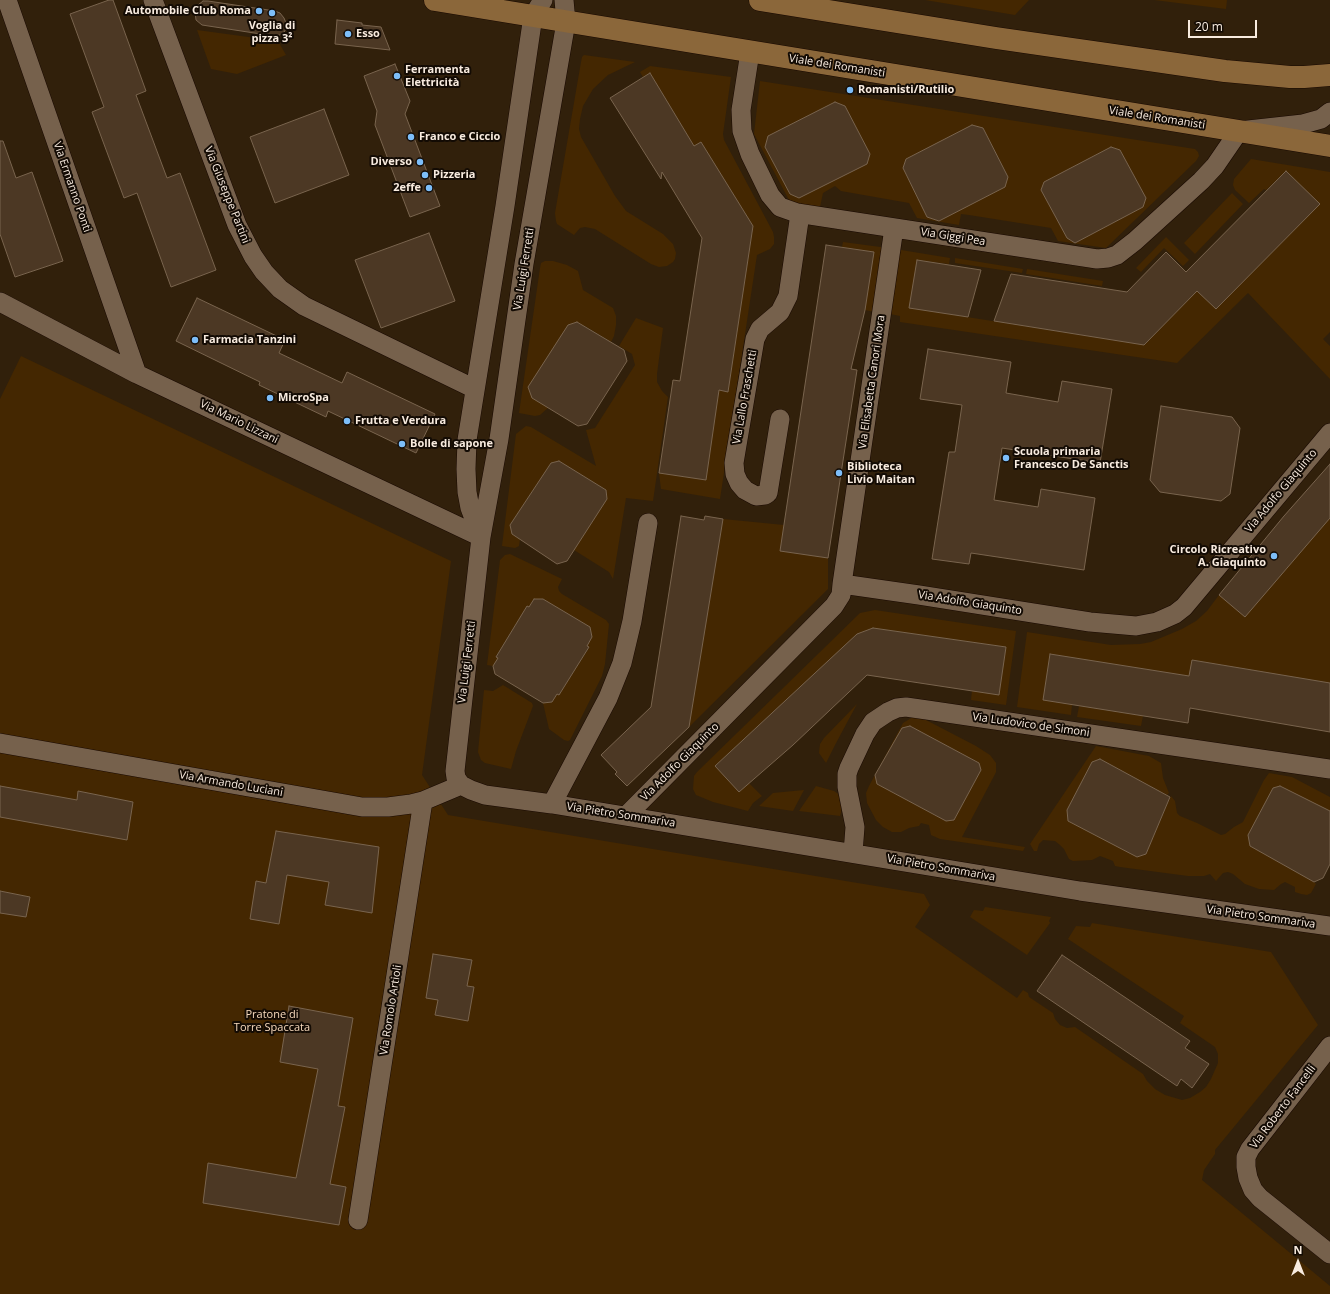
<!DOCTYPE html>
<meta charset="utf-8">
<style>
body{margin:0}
#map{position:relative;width:1330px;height:1294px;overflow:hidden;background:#31200b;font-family:"Open Sans",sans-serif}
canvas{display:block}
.north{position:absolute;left:1278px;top:1242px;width:40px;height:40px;-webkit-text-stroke:3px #130b04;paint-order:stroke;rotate:0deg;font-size:11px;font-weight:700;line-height:16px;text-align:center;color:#f8ebdf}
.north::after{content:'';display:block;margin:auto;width:14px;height:18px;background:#f8ebdf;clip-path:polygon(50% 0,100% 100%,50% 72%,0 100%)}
.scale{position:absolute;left:1188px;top:20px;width:69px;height:18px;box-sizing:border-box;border:2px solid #f8ebdf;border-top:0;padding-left:5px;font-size:12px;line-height:14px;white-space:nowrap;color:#f8ebdf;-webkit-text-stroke:3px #130b04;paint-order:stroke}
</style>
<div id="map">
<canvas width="1330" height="1294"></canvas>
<div class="north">N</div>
<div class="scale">20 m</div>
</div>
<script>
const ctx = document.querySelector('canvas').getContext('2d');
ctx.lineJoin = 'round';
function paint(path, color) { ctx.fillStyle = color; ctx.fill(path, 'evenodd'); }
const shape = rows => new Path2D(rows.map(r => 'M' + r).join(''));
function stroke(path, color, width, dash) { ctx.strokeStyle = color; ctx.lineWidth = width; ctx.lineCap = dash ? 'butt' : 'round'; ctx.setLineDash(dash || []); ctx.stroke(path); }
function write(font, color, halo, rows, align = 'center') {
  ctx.font = font + ' "Open Sans",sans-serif'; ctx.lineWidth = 4; ctx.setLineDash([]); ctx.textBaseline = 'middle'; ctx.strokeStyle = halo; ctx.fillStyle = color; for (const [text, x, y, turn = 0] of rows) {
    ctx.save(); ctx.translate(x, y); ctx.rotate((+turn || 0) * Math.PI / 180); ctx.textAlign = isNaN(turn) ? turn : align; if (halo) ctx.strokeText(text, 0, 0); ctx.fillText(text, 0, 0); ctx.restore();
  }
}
paint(shape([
 [925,0,1029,0,1015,15],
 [1154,0,1227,0,1226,9],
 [197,30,278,41,286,55,237,74,211,69],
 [584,55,635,62,608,75,593,89,583,106,580,119,579,129,581,137,615,196,626,211,663,234,673,244,676,253,675,259,673,262,667,266,659,267,651,264,595,229,585,227,580,228,574,235,557,224,556,221,555,213,581,62,582,57],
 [650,66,731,77,723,134,724,140,773,232,774,237,774,244,770,249,757,255,720,499,661,489,659,473,706,480,719,390,728,392,753,227,701,142,694,146,650,73,643,77,640,72],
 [760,81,1195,149,1198,152,1199,156,1196,161,1106,248,1058,241,1051,228,969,215,961,214,959,225,917,218,909,203,841,191,835,186,823,193,820,207,790,202,754,134],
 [835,102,845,106,870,154,867,164,799,198,790,194,765,147,769,136],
 [972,126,983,128,1008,176,1005,186,939,221,927,217,903,168,906,159],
 [1111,147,1120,150,1146,198,1143,207,1075,243,1067,238,1041,190,1044,182],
 [1251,159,1330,172,1330,332,1323,339,1330,346,1330,379,1248,293,1177,363,900,322,900,316,885,313,895,249,950,258,949,264,917,260,910,308,1144,345,1197,291,1216,309,1319,204,1286,171,1266,190,1264,189,1249,203,1235,190,1233,185,1234,179],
 [1232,193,1243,204,1195,254,1184,243],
 [1166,237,1189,260,1183,266,1164,248,1141,272,1136,268],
 [843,242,888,248,879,313,865,310,873,252,842,247],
 [955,258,1023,269,1022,273,955,263],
 [545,261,553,261,567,265,578,271,583,290,613,308,616,316,616,325,614,336,611,342,585,326,576,329,549,407,540,415,535,416,519,413,540,268,541,263],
 [1027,269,1103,281,1102,286,1026,274],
 [636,318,663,328,657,374,657,382,662,391,668,397,653,501,626,498,613,579,609,572,574,550,607,499,606,490,559,461,551,463,510,525,512,534,520,539,519,546,515,548,502,546,516,434,526,426,531,427,596,466,586,430,595,428,635,365,632,354,619,346],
 [21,356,451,561,422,775,448,815,924,894,930,905,915,927,1017,998,1023,990,1028,993,1029,997,1053,1013,1055,1019,1060,1025,1067,1028,1075,1027,1143,1074,1147,1081,1155,1089,1165,1095,1182,1100,1190,1098,1200,1092,1206,1087,1211,1079,1218,1063,1218,1054,1215,1047,1180,1023,1184,1016,1068,939,1076,926,1090,927,1092,923,1271,952,1318,1025,1215,1150,1215,1154,1204,1170,1202,1180,1330,1286,1330,1294,0,1294,0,399],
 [1330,518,1330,683,1193,660,1189,676,1050,654,1043,700,1072,705,1071,715,1017,707,1027,632,1111,645,1140,644,1151,642,1182,629,1196,621,1207,611,1219,595],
 [723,519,784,525,780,551,828,558,828,589,689,727],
 [510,554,562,579,558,587,559,591,562,594,606,620,609,624,605,664,602,676,570,740,568,741,564,740,549,729,543,703,552,702,557,694,559,695,589,648,587,646,592,637,590,627,543,599,534,599,529,607,527,606,496,656,498,658,493,666,487,665,500,560,505,555],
 [875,610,1016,631,1006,705,971,700,972,690,999,694,1006,647,873,628,857,634,715,766,739,792,749,783,762,796,753,803,748,811,713,802,696,795,693,789,694,776,697,772,860,613],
 [503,685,532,703,533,706,516,751,511,769,485,763,481,760,478,752,484,690,493,691],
 [857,704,835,745,826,763,819,753,820,744,824,738],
 [1079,706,1143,716,1141,726,1077,717],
 [913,717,926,720,976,746,990,755,996,763,996,772,994,776,962,837,1025,847,1023,851,940,839,931,835,929,825,921,823,919,826,909,828,901,832,892,832,883,827,876,820,867,803,866,793,869,786,903,723],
 [910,726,979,763,981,770,954,820,946,821,877,784,875,775,902,728],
 [1096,746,1149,756,1161,763,1163,778,1169,793,1167,795,1100,759,1092,762,1067,810,1069,821,1137,857,1146,854,1171,796,1175,801,1177,813,1180,816,1197,823,1221,835,1225,834,1234,827,1243,822,1264,780,1269,773,1292,777,1330,797,1330,811,1280,786,1273,788,1248,835,1250,846,1314,882,1316,884,1311,893,1307,895,1301,894,1295,892,1295,887,1285,882,1281,884,1274,890,1259,889,1245,884,1233,874,1228,872,1223,873,1216,881,1210,874,1204,876,1188,876,1120,867,1115,866,1113,861,1100,856,1092,860,1073,861,1069,859,1064,849,1060,845,1055,841,1043,840,1039,844,1037,851,1034,851,1030,844],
 [816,786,834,791,841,796,843,805,840,816,799,811],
 [804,790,793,811,759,806,773,793],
 [985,907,1051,917,1049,921,1050,923,1027,955,970,917,974,910,983,911]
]), '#442701');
const building = shape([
 [109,0,113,0,146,91,136,95,167,178,180,173,216,270,171,287,137,193,124,198,92,112,104,107,70,14,109,0],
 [203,1,208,1,275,11,280,13,284,18,286,23,285,31,280,35,274,36,202,25,196,20,195,12,198,5,203,1],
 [337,20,362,23,362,25,381,27,390,50,335,44,337,20],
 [395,64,410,101,405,114,440,206,410,217,375,125,377,111,364,76,395,64],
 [650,73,694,146,701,142,753,226,728,392,719,390,706,480,659,473,673,380,680,381,702,238,662,172,661,179,610,98,650,73],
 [835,102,845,106,870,154,867,164,799,198,790,194,765,147,768,136,835,102],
 [324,109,349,175,275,203,250,137,324,109],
 [972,125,983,128,1008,177,1005,187,939,221,927,217,903,168,906,159,972,125],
 [0,141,3,141,16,178,32,172,63,261,15,277,0,234,0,141],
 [1111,147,1120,150,1146,198,1143,207,1075,243,1067,238,1041,190,1044,182,1111,147],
 [1286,171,1320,204,1216,309,1197,291,1144,345,994,321,1011,274,1127,292,1166,252,1186,272,1286,171],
 [429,233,455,301,381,328,355,260,429,233],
 [826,245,874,252,865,310,851,369,857,370,828,558,780,551,826,245],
 [917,260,981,270,968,317,909,308,917,260],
 [197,298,285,340,279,353,342,383,347,372,435,414,416,453,328,411,326,417,259,385,260,382,176,341,197,298],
 [577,322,624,350,627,361,587,424,578,426,532,398,528,387,568,325,577,322],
 [928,349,1011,362,1006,393,1058,402,1062,381,1112,389,1100,463,1002,448,994,500,1038,507,1041,489,1095,498,1084,570,971,553,969,564,932,559,949,452,955,452,962,405,920,399,928,349],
 [1161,406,1232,417,1240,428,1230,494,1221,501,1160,492,1150,480,1161,406],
 [559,461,606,490,607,499,567,561,557,564,512,534,510,525,551,463,559,461],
 [1330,464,1330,518,1245,617,1219,595,1284,516,1330,464],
 [681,516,704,520,705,516,723,519,689,727,627,786,615,774,617,772,601,755,651,707,681,516],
 [534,599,543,599,590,627,592,637,587,646,589,647,559,695,557,694,552,702,543,703,495,674,493,666,498,658,496,657,527,606,529,607,534,599],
 [873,628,1006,647,999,695,867,675,793,745,739,792,715,766,857,634,873,628],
 [1050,654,1189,676,1192,660,1330,683,1330,732,1190,708,1188,723,1043,700,1050,654],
 [910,726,979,763,981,770,954,820,946,821,877,784,875,775,902,728,910,726],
 [1100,759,1170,797,1146,854,1137,857,1068,821,1067,810,1092,762,1100,759],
 [0,786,77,800,78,791,133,802,127,840,0,817,0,786],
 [1280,786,1330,811,1330,864,1323,878,1314,882,1250,846,1248,835,1273,788,1280,786],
 [276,831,379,847,372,913,325,905,329,882,287,875,279,924,250,919,256,881,266,883,276,831],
 [0,891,30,897,26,917,0,913,0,891],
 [433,954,472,960,467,986,474,987,468,1021,435,1015,438,1000,426,998,433,954],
 [1062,955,1190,1041,1185,1048,1209,1064,1192,1088,1181,1079,1177,1086,1037,991,1062,955],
 [289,1006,353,1018,338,1106,345,1107,330,1184,346,1187,339,1225,203,1203,208,1163,296,1178,318,1069,280,1062,289,1006]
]);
paint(building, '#4c3824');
stroke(building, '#79644e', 1);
const street = shape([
 [7,0,137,374],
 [153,0,237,225,253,256,264,272,280,289,304,306,475,389],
 [564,0,566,22,524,264,499,439,481,537,455,771,456,778,461,785,471,790,485,795,552,804,1080,891,1330,926],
 [750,52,741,110,742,131,750,154,770,195,780,207,797,213,1097,259,1108,258,1117,255,1135,241,1201,181,1215,166,1239,131,1303,124,1321,119,1330,112],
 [0,302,137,374,481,537],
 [780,419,768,493,765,495,756,496,745,490,739,483,735,474,734,463,755,339,760,329,780,312,788,296,800,214],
 [481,537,470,508,467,492,466,469,467,440,505,206,533,16,543,0],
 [842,584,894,228],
 [0,743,362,807,388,807,411,804,423,801,461,785],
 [552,804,608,698,622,663,632,621,648,523],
 [626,816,834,606,841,595,842,584,919,595,1090,622,1136,626,1157,622,1175,614,1184,607,1330,433],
 [853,853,855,827,847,787,847,774,849,768,865,734,873,722,888,712,897,708,906,707,927,710,1330,769],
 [1330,1046,1250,1149,1246,1157,1246,1167,1248,1178,1253,1190,1260,1198,1330,1254],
 [358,1220,423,801]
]);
const secondary = shape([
 [435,0,1330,146],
 [760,0,996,38,1225,71,1290,77,1304,77,1330,75]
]);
stroke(street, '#190900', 20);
stroke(secondary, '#190900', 23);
stroke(street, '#76614c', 19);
stroke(secondary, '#8b673a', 22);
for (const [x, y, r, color] of [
 [259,11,4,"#7dbef9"],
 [272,13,4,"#7dbef9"],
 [348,34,4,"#7dbef9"],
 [397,76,4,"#7dbef9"],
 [850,90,4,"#7dbef9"],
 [411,137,4,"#7dbef9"],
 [420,162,4,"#7dbef9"],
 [425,175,4,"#7dbef9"],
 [429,188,4,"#7dbef9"],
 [195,340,4,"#7dbef9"],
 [270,398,4,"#7dbef9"],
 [347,421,4,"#7dbef9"],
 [402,444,4,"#7dbef9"],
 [1006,458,4,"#7dbef9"],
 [839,473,4,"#7dbef9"],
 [1274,556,4,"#7dbef9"]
]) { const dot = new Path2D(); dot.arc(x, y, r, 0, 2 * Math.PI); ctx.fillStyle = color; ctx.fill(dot); stroke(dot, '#130b04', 1.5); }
write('bold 11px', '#f8ebdf', '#130b04', [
 ["Automobile Club Roma",251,11,"right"],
 ["Voglia di",272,26,"center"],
 ["pizza 3²",272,39,"center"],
 ["Esso",356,34],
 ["Ferramenta",405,70],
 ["Elettricità",405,83],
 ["Romanisti/Rutilio",858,90],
 ["Franco e Ciccio",419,137],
 ["Diverso",412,162,"right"],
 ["Pizzeria",433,175],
 ["2effe",421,188,"right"],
 ["Farmacia Tanzini",203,340],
 ["MicroSpa",278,398],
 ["Frutta e Verdura",355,421],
 ["Bolle di sapone",410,444],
 ["Scuola primaria",1014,452],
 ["Francesco De Sanctis",1014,465],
 ["Biblioteca",847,467],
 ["Livio Maitan",847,480],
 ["Circolo Ricreativo",1266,550,"right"],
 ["A. Giaquinto",1266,563,"right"]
], 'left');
write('11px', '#f8ebdf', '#130b04', [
 ["Viale dei Romanisti",837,66,9],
 ["Viale dei Romanisti",1157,118,9],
 ["Via Ermanno Ponti",72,187,71],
 ["Via Giuseppe Partini",227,195,68],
 ["Via Giggi Pea",953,237,9],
 ["Via Luigi Ferretti",524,269,-81],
 ["Via Elisabetta Canori Mora",872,382,-82],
 ["Via Lallo Fraschetti",745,397,-80],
 ["Via Mario Lizzani",239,422,26],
 ["Via Adolfo Giaquinto",1281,491,-50],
 ["Via Adolfo Giaquinto",970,603,9],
 ["Via Luigi Ferretti",467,662,-83],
 ["Via Ludovico de Simoni",1031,725,8],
 ["Via Adolfo Giaquinto",680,762,-45],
 ["Via Armando Luciani",231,784,10],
 ["Via Pietro Sommariva",621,815,9],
 ["Via Pietro Sommariva",941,868,10],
 ["Via Pietro Sommariva",1261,917,8],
 ["Via Romolo Artioli",391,1010,-81],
 ["Via Roberto Fancelli",1283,1107,-53]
]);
write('11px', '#f8dabd', '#130b04', [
 ["Pratone di",272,1015],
 ["Torre Spaccata",272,1028]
]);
</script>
